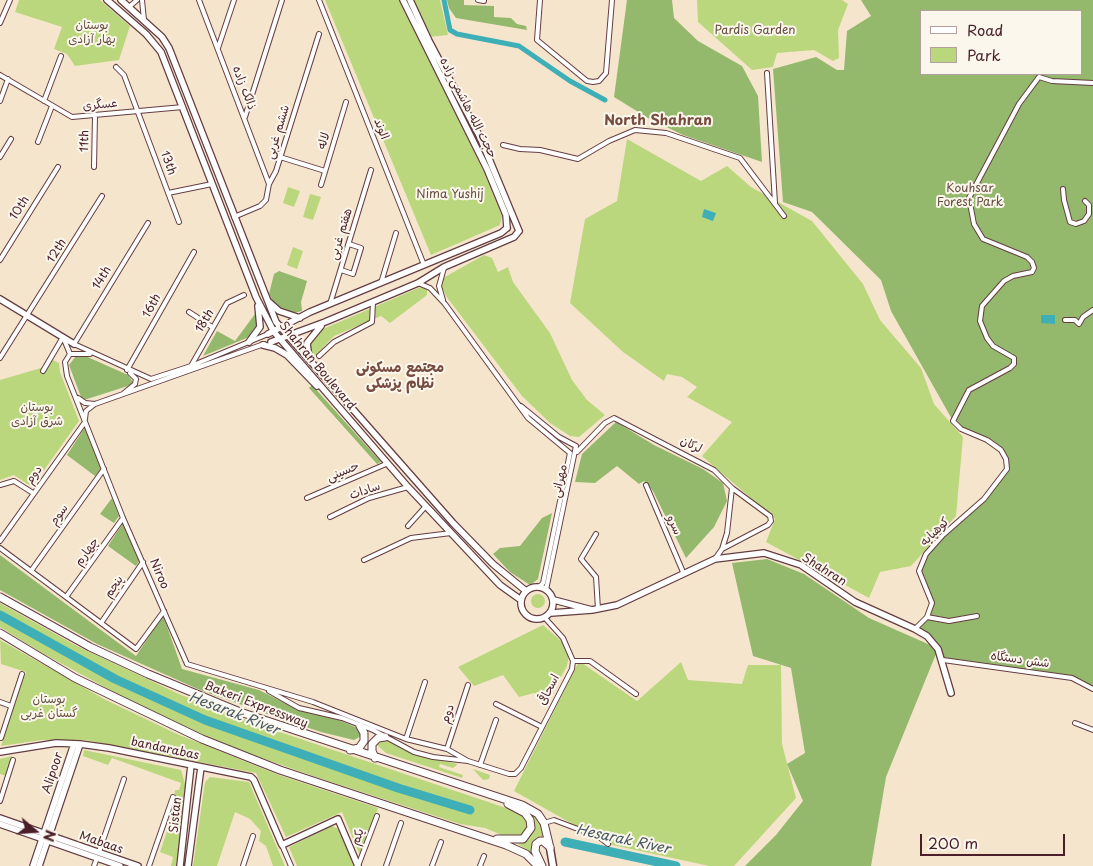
<!DOCTYPE html>
<meta charset="utf-8">
<style>
body{margin:0}
#map{position:relative;width:1093px;height:866px;overflow:hidden;background:#f6e5cd;font-family:"Playpen Sans",sans-serif}
canvas{display:block}
.legend{position:absolute;left:920px;top:10px;width:162px;height:65px;box-sizing:border-box;background:#fbf7ec;border:1px solid #b4a19f;margin:0;padding:6px 9px;list-style:none;font-size:15px;color:#4a1f2b}
.legend li{display:flex;align-items:center;gap:10px;height:25px}
.legend b{width:25px;border:1px solid #b4a19f}
.north{position:absolute;left:10px;top:806px;width:50px;height:50px;-webkit-text-stroke:4px #fbf7ec;paint-order:stroke;rotate:108deg;font-size:14px;font-weight:700;line-height:20px;text-align:center;color:#4a1f2b}
.north::after{content:'';display:block;margin:auto;width:18px;height:22px;background:#4a1f2b;clip-path:polygon(50% 0,100% 100%,50% 72%,0 100%)}
.scale{position:absolute;left:920px;top:834px;width:145px;height:22px;box-sizing:border-box;border:2px solid #4a1f2b;border-top:0;padding-left:6px;font-size:15px;line-height:18px;white-space:nowrap;color:#4a1f2b;-webkit-text-stroke:4px #fbf7ec;paint-order:stroke}
</style>
<div id="map">
<canvas width="1093" height="866"></canvas>
<ul class="legend">
<li><b style="height:6px;background:#fff"></b>Road</li>
<li><b style="height:14px;background:#bbd77d"></b>Park</li>
</ul>
<div class="north">N</div>
<div class="scale">200 m</div>
</div>
<script>
const ctx = document.querySelector('canvas').getContext('2d');
ctx.lineJoin = 'round';
function paint(path, color) { ctx.fillStyle = color; ctx.fill(path, 'evenodd'); }
const shape = rows => new Path2D(rows.map(r => 'M' + r).join(''));
function stroke(path, color, width, dash) { ctx.strokeStyle = color; ctx.lineWidth = width; ctx.lineCap = dash ? 'butt' : 'round'; ctx.setLineDash(dash || []); ctx.stroke(path); }
function write(font, color, halo, rows, align = 'center') {
  ctx.font = font + ' "Playpen Sans","Playpen Sans Arabic",sans-serif'; ctx.lineWidth = 4; ctx.setLineDash([]); ctx.textBaseline = 'middle'; ctx.strokeStyle = halo; ctx.fillStyle = color; for (const [text, x, y, turn = 0] of rows) {
    ctx.save(); ctx.translate(x, y); ctx.rotate((+turn || 0) * Math.PI / 180); ctx.textAlign = isNaN(turn) ? turn : align; if (halo) ctx.strokeText(text, 0, 0); ctx.fillText(text, 0, 0); ctx.restore();
  }
}
paint(shape([
 [19,0,100,0,130,26,119,60,75,66,67,54,54,49,62,27,15,12],
 [325,0,401,0,483,170,502,216,500,225,431,255],
 [414,0,440,0,448,35,429,37],
 [697,0,842,0,848,4,838,30,839,58,833,61,814,50,777,53,773,67,752,70,698,22],
 [627,139,701,181,727,166,751,187,812,221,863,284,880,320,921,368,934,404,963,437,956,516,911,566,880,572,869,598,766,542,775,519,702,456,732,422,687,397,697,387,682,377,667,374,664,381,623,352,570,303,585,219,617,201],
 [288,187,300,191,294,207,283,203],
 [310,194,321,197,313,220,303,217],
 [293,247,303,251,297,269,287,265],
 [484,255,492,258,498,272,508,267,513,282,550,333,572,380,587,400,605,415,579,437,570,436,550,423,522,396,446,296,442,287,443,278],
 [423,286,427,288,427,295,390,323,381,316,334,336,312,359,310,356,309,345,316,332],
 [53,360,59,363,60,372,79,421,32,487,14,475,0,480,0,380,41,368],
 '531 601a7 7 0 1 1 14 0a7 7 0 1 1-14 0Z',
 [0,603,77,646,179,694,262,726,524,814,529,822,525,836,509,838,485,828,460,824,322,779,233,748,134,703,44,654,0,627],
 [543,625,570,649,567,666,550,697,534,693,519,697,503,675,474,686,458,667],
 [0,640,104,699,177,734,279,775,378,808,361,858,342,812,286,837,256,773,85,740,42,740,1,746,26,672,1,664],
 [579,661,637,701,681,662,688,680,742,684,748,665,781,665,782,744,796,798,734,866,709,866,608,844,514,791],
 [385,739,415,755,458,764,453,768,440,764,439,767,463,775,462,778,386,753,376,744],
 [84,750,181,770,186,787,176,866,171,866,173,857,160,852,171,819,175,790,179,790,181,783,112,758,108,765,83,756],
 [12,756,7,776,0,774,0,759],
 [473,769,490,775,489,779,483,780],
 [210,777,249,782,285,866,273,866,266,846,259,841,261,831,250,819,235,812,217,866,193,866,205,782],
 [527,811,537,817,543,827,544,836,537,837,532,845,534,855,518,844,529,839,534,829],
 [332,826,339,829,355,866,297,866,289,847]
]), '#bbd77d');
paint(shape([
 [447,0,464,0,464,5,494,6,494,17,511,18,517,24,526,26,527,30,456,18,449,8],
 [627,0,672,0,674,18,698,41,742,66,758,96,762,162,683,135,648,118,614,97],
 [861,0,1093,0,1093,689,1072,678,943,660,938,649,886,777,871,866,745,866,776,835,803,801,787,764,805,753,791,668,753,656,732,563,767,559,804,574,869,618,937,648,915,629,927,617,932,603,919,571,926,554,943,535,985,499,1007,469,1006,459,1001,450,987,440,961,429,953,421,891,311,881,280,812,212,783,202,773,69,816,57,837,70,844,70,847,31,871,16],
 [922,11,1082,11,1082,74,922,74],
 [279,271,307,281,301,302,302,311,294,313,283,311,273,302,269,294,274,274],
 [255,314,258,327,249,337,203,356,217,331,235,341],
 [83,355,128,375,133,382,131,385,84,400,81,397,69,365,76,356],
 [312,385,381,462,377,464,309,388],
 [616,422,654,445,703,469,723,483,727,501,714,527,686,558,653,491,644,481,639,484,617,466,595,483,575,482,582,454],
 [85,427,102,468,95,476,67,455],
 [112,498,119,516,114,523,100,514],
 [552,513,538,579,530,585,510,572,493,554,500,548,520,546,542,518],
 [123,523,139,561,136,566,108,546],
 [0,555,136,656,163,615,182,669,259,690,297,709,339,720,360,729,361,736,354,740,321,732,270,715,200,690,97,644,0,590]
]), '#94b86c');
paint(shape([
 [704,209,716,213,713,221,702,217],
 [1041,315,1055,315,1055,324,1041,323]
]), '#3fafb7');
stroke(shape([
 [444,0,450,30,457,34,519,46,570,81,605,100]
]), '#3fafb7', 5);
stroke(shape([
 [0,615,115,679,205,720,398,788,470,810],
 [565,842,676,866]
]), '#3fafb7', 9);
const street = shape([
 [142,0,144,20],
 [199,0,269,184],
 [319,0,424,265],
 [478,0,484,1],
 [540,0,537,40,587,81,593,82,599,81,606,73,612,0],
 [129,7,137,0],
 [0,23,10,0],
 [218,48,234,0],
 [116,67,124,75,179,222],
 [767,73,775,203],
 [0,75,72,117,183,107],
 [0,101,8,79],
 [44,101,61,56],
 [245,117,282,0],
 [38,142,52,106],
 [503,145,520,149,540,150,578,159,609,141,635,130,666,133,740,158,784,216],
 [0,157,11,139],
 [280,157,325,171],
 [94,167,95,116],
 [321,185,346,102],
 [1063,189,1064,200,1070,222,1076,224,1084,221,1089,214,1089,205,1085,201],
 [168,193,212,184],
 [234,217,260,206,266,200,269,184,276,171,319,34],
 [148,223,74,344,151,379,191,366,268,334],
 [0,260,58,167],
 [341,270,353,274,361,248,349,244],
 [381,283,396,233],
 [418,283,430,288,445,304,528,418,570,453,543,583,539,587],
 [443,300,439,286,444,268],
 [330,304,371,170],
 [189,312,212,327],
 [1065,320,1075,320,1079,324,1083,317,1093,310],
 [70,354,65,362,67,376,123,518,187,664,313,702,406,739,447,749,468,761],
 [70,354,90,354],
 [319,356,334,342,372,322,373,302],
 [0,358,102,196],
 [191,366,227,303,244,295],
 [127,370,194,252],
 [43,371,63,337,70,354],
 [124,393,135,384,136,379,130,373],
 [78,398,85,403,95,404,264,344],
 [521,406,559,437,576,446,546,590],
 [85,419,86,411,95,404],
 [577,452,605,423,614,418,714,470,732,488,727,533,722,549,715,559],
 [0,485,14,481,33,493],
 [646,485,683,572],
 [307,498,386,464],
 [330,517,369,498,408,487],
 [408,526,426,506],
 [596,534,581,559,596,577,598,609],
 [0,541,85,422],
 [0,548,136,649,164,611],
 [722,549,768,525,771,521,770,516,732,488],
 [364,560,411,538,451,533],
 [31,571,104,469],
 [66,597,123,518],
 [927,617,949,621,977,616],
 [101,623,143,562],
 [915,629,927,617,932,603,919,571,926,554,943,535,984,499,1007,469,1006,459,1001,450,987,440,961,429,953,421,969,390,1010,368,1014,364,1014,358,993,346,987,338,980,321,982,306,1004,281,1013,276,1032,272,1034,268,1032,262,1027,257,983,239,974,224,969,198,1019,104,1039,77,1052,81,1093,83],
 [943,660,1072,678,1093,689],
 [573,661,590,661,636,694],
 [269,691,299,708,342,718,373,730,414,752,433,757,468,761,509,774,515,774,521,768,572,669,573,661,563,638,545,618],
 [0,702,11,706],
 [496,704,542,727],
 [1075,723,1093,730],
 [1,738,22,674],
 [406,739,425,682],
 [447,749,468,685],
 [480,765,496,720],
 [0,801,13,760],
 [544,823,554,820,599,837,608,844],
 [282,845,291,866],
 [99,852,124,779],
 [94,866,97,858],
 [149,866,173,797],
 [243,866,253,836],
 [358,866,377,816],
 [386,866,401,823],
 [432,866,441,842],
 [480,866,484,856]
]);
const secondary = shape([
 [107,0,146,34,161,52,256,297,274,332,408,487,500,585,521,600],
 [121,0,162,37,169,48,276,322,453,523,493,564,526,591],
 [403,0,487,169,506,215,507,228],
 [410,0,429,41,480,137,519,231],
 [0,299,74,344],
 [269,302,279,311,300,318],
 [268,334,310,312,501,233,507,228],
 [249,342,260,327,258,306],
 [271,342,325,322,418,283,444,267,514,237,519,231],
 [263,345,275,348,287,355,317,386],
 [309,358,307,343,321,326],
 '521 603a16 16 0 1 1 32 0a16 16 0 1 1-32 0Z',
 [592,610,617,605,715,559,764,553,801,565,855,602,915,629,927,636,938,649,951,693],
 [551,613,592,610,554,600],
 [0,752,56,743,80,744,109,748,251,777,254,780,282,845,338,819,358,866],
 [0,818,138,866],
 [0,824,120,866],
 [33,866,74,744],
 [39,866,80,744],
 [180,866,191,765],
 [188,866,201,767]
]);
const primary = shape([
 [550,848,553,866]
]);
const highway = shape([
 [0,597,90,647,148,674,240,712,522,805,538,814,544,823,550,848],
 [0,633,75,678,202,739,280,770,506,845,526,854,538,866],
 [350,750,359,748,364,741,364,733,360,726],
 [375,758,372,751,372,744,378,738,385,737],
 [497,839,523,839,531,828,530,820,525,813,508,804],
 [542,866,535,851,536,844,540,841,543,841,550,847]
]);
stroke(street, '#643d43', 6);
stroke(secondary, '#643d43', 8);
stroke(primary, '#643d43', 9);
stroke(highway, '#643d43', 9);
stroke(street, '#fff', 4);
stroke(secondary, '#fff', 5.5);
stroke(primary, '#fff', 6);
stroke(highway, '#fff', 7);
write('12px', '#664d40', '#fbf7ec', [
 ["بوستان",92,26],
 ["بهار آزادی",92,40],
 ["Pardis Garden",755,31],
 ["Kouhsar",970,189],
 ["Forest Park",970,203],
 ["Nima Yushij",450,195],
 ["بوستان",37,408],
 ["شرق آزادی",37,422],
 ["بوستان",49,700],
 ["گستان غربی",49,714]
]);
write('12px', '#4a1f2b', '#fbf7ec', [
 ["ذالک زاده",244,88,69],
 ["عسگری",100,105,-6],
 ["حجت الله هاشمی زاده",468,108,63],
 ["الوند",381,129,68],
 ["ششم غربی",278,132,-73],
 ["11th",85,141,-89],
 ["لاله",324,141,-73],
 ["13th",168,163,70],
 ["10th",20,208,-58],
 ["هفتم غربی",341,234,-73],
 ["12th",57,251,-58],
 ["14th",102,278,-59],
 ["16th",152,306,-61],
 ["18th",205,321,-59],
 ["Shahran Boulevard",317,366,50],
 ["لرکان",691,445,27],
 ["حسینی",343,472,-23],
 ["دوم",34,475,-54],
 ["مهرانی",560,481,-77],
 ["سادات",365,491,-19],
 ["سوم",59,515,-55],
 ["سرو",674,525,67],
 ["کوهپایه",935,532,-44],
 ["چهارم",87,552,-54],
 ["Shahran",824,570,32],
 ["Niroo",159,574,67],
 ["پنجم",114,587,-56],
 ["شش دستگاه",1020,660,8],
 ["اسحاقی",549,690,-63],
 ["Bakeri Expressway",256,705,21],
 ["دوم",448,714,-72],
 ["bandarabas",165,749,12],
 ["Alipoor",53,773,-72],
 ["Sistan",176,815,-84],
 ["یکم",358,837,-69],
 ["Mabaas",101,843,19]
]);
write('bold 14px', '#784b41', '#fbf7ec', [
 ["North Shahran",658,121],
 ["مجتمع مسکونی",400,368],
 ["نظام پزشکی",400,384]
]);
write('italic 14px', '#465963', '#fbf7ec', [
 ["Hesarak River",234,714,21],
 ["Hesarak River",623,840,12]
]);
</script>
